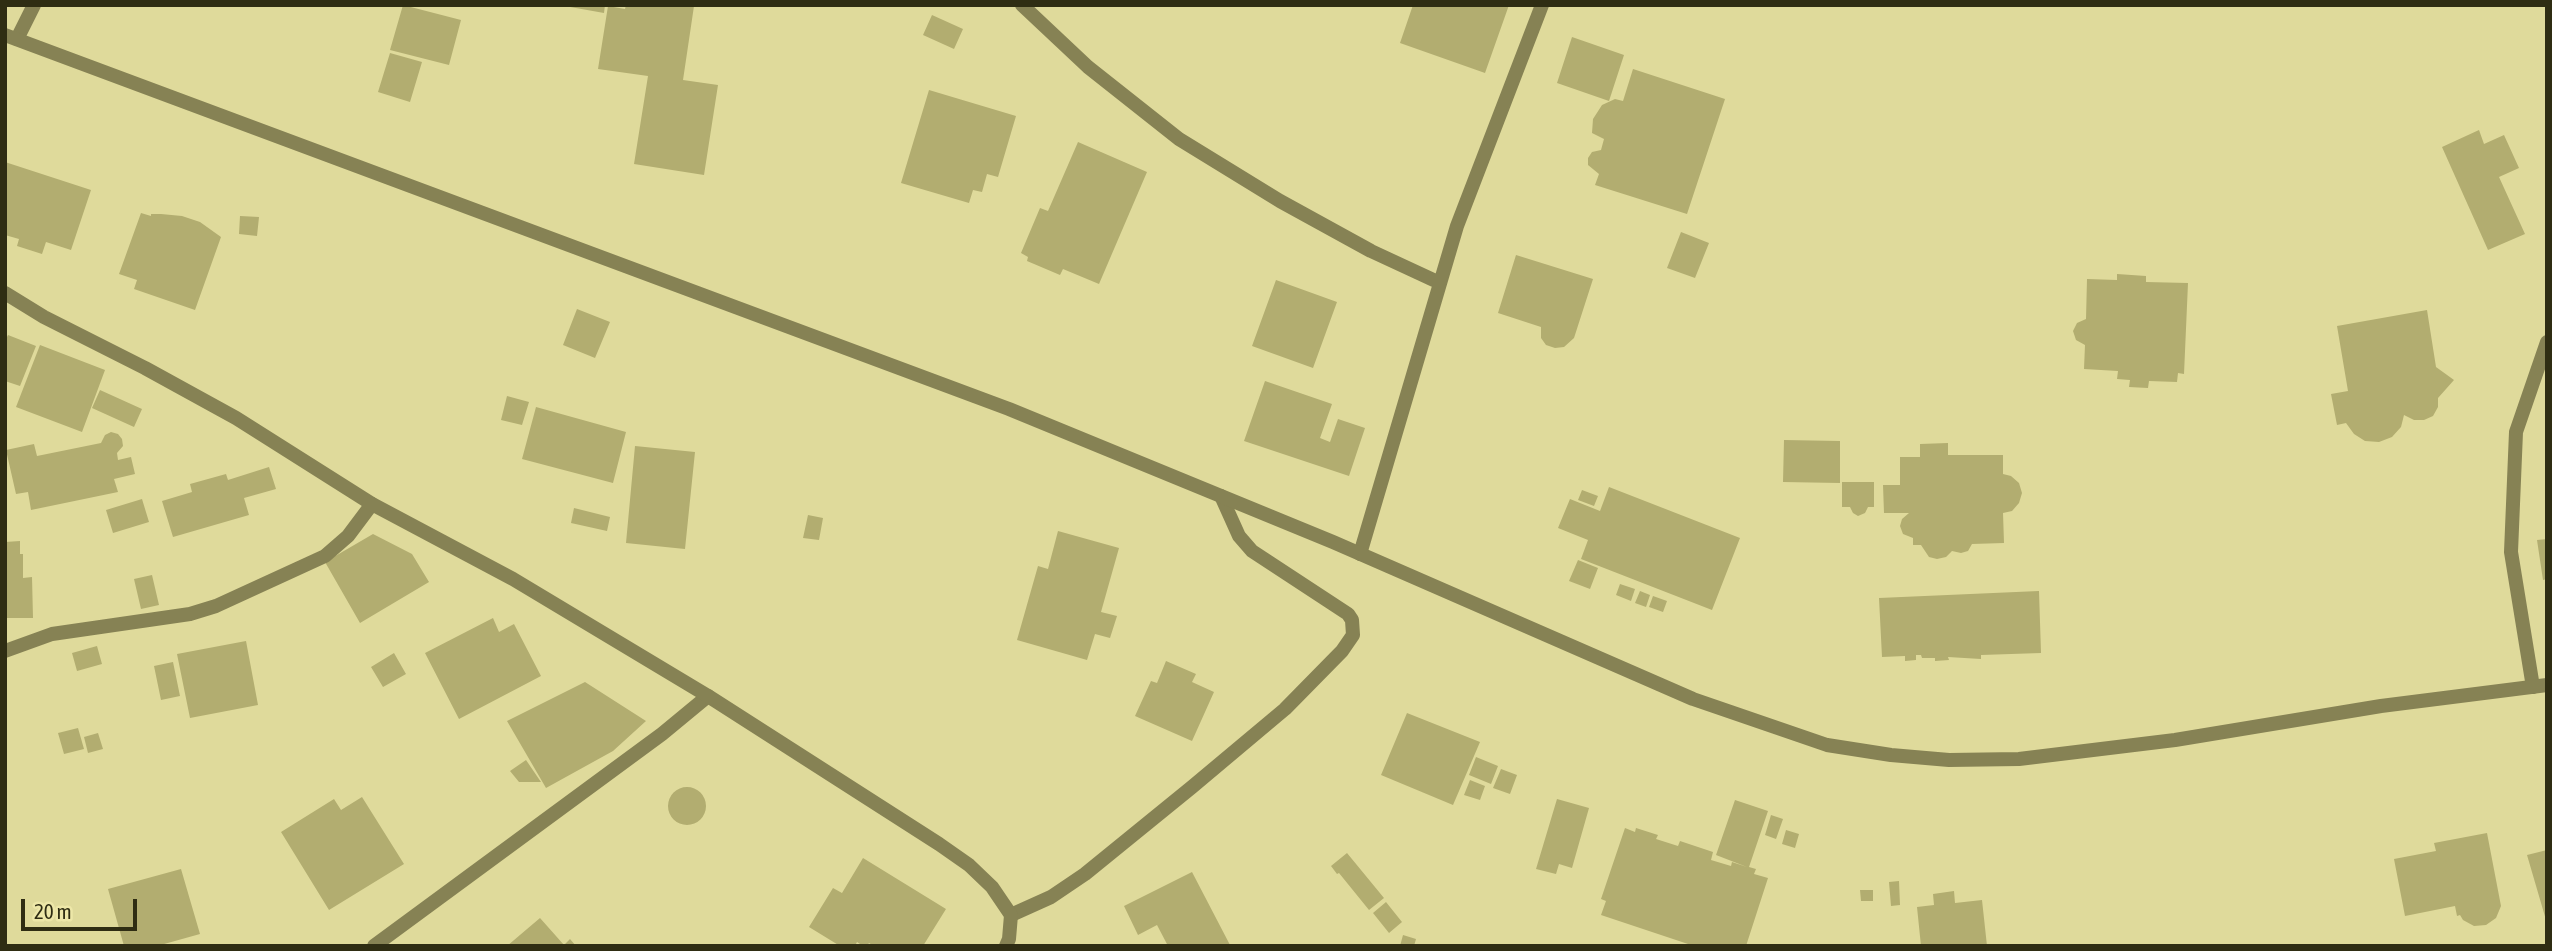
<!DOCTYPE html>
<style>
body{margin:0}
#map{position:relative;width:2552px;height:951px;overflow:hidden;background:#dfda9b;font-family:"Asap Condensed",sans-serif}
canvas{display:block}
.frame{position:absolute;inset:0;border:7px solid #2f2d13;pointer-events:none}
.scale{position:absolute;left:21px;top:899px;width:116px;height:32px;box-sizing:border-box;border:4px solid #2f2d13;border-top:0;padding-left:9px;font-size:21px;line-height:24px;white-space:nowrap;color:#2f2d13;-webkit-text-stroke:5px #ede7a8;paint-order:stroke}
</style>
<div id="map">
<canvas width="2552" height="951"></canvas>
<div class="frame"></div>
<div class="scale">20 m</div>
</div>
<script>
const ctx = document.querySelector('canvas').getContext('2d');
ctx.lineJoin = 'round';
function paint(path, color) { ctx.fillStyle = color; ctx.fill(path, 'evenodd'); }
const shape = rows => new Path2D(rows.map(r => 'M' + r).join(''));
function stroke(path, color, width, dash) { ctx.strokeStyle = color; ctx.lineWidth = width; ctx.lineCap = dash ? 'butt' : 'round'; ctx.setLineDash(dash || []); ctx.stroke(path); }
paint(shape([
 [403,5,461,20,449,65,390,50],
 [559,5,605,5,604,13],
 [626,5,694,6,683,80,718,85,704,175,634,164,648,76,598,69,608,6,625,9],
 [1413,5,1509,5,1485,73,1400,43],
 [932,15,963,29,954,49,923,35],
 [1572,37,1624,55,1609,101,1557,83],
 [390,53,422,62,410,102,378,92],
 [1633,69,1725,99,1687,214,1595,185,1599,174,1588,165,1588,158,1592,152,1601,150,1604,139,1592,133,1593,119,1602,105,1615,99,1623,101],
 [929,90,1016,116,998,177,987,174,982,192,973,190,969,203,901,183],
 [2479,130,2484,144,2504,135,2519,168,2499,177,2525,234,2488,250,2442,147],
 [1078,142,1147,172,1099,284,1063,269,1060,275,1027,261,1028,257,1021,253,1040,208,1048,211],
 [5,162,91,190,71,250,46,242,42,254,17,246,19,239,5,235],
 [141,213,151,216,151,214,161,214,182,216,200,222,221,237,195,310,134,289,137,280,119,274],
 [240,216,259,217,257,236,239,234],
 [1681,232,1709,243,1695,278,1667,268],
 [1516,255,1593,279,1574,338,1564,347,1555,348,1546,345,1541,338,1541,327,1498,313],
 [2117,274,2146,276,2146,282,2188,283,2184,374,2178,373,2177,382,2149,381,2148,388,2129,387,2130,380,2117,379,2118,371,2084,369,2085,345,2076,340,2073,331,2077,323,2086,319,2087,279,2117,280],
 [1276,280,1337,302,1313,368,1252,346],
 [577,309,610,322,595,358,563,345],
 [2427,310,2436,367,2454,380,2438,398,2438,407,2433,416,2424,420,2414,420,2404,415,2401,427,2392,437,2379,442,2365,441,2354,434,2346,423,2337,425,2331,394,2348,391,2337,326],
 [8,335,36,346,20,386,5,381,5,341],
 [40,345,105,370,82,432,16,407],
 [1265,381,1332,404,1320,438,1330,442,1338,419,1365,428,1349,476,1244,441],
 [100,390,142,409,134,427,92,408],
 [507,396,529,402,522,425,501,420],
 [536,407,626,432,613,483,522,459],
 [111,432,118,434,122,439,123,446,117,453,118,460,131,457,135,474,114,479,118,492,31,510,28,492,16,494,6,450,34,444,37,456,101,443,105,435],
 [1784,440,1840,441,1840,483,1783,482],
 [1948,443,1948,455,2003,455,2003,474,2011,476,2019,483,2022,493,2019,503,2012,511,2003,513,2004,543,1972,544,1968,551,1961,553,1952,551,1946,557,1937,559,1929,557,1921,545,1913,545,1913,538,1903,534,1900,526,1902,519,1909,513,1884,513,1883,485,1900,485,1900,457,1920,457,1920,444],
 [635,446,695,452,685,549,626,543],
 [269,467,276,489,244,498,249,515,173,537,162,501,192,492,190,484,226,474,228,480],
 [1842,482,1874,482,1874,507,1868,507,1865,513,1858,516,1853,513,1850,507,1842,507],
 [1609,487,1740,538,1712,610,1581,559,1588,540,1558,528,1570,499,1600,511],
 [1582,490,1598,496,1594,506,1578,500],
 [142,499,149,522,113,533,106,510],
 [574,508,610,517,607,531,571,523],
 [808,515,823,518,819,540,803,538],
 [1058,531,1119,548,1101,612,1117,616,1110,638,1095,634,1087,660,1017,640,1038,566,1048,569],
 [373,534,412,554,429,582,360,623,325,562],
 [2547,539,2547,579,2543,580,2537,540],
 [20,541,20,554,23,554,23,578,32,577,33,618,5,618,5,542],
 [1578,560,1598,568,1590,589,1569,581],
 [152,575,159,605,141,609,134,579],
 [1620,584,1635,589,1631,601,1616,595],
 [1640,591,1650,595,1646,607,1635,603],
 [2039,591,2041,653,1981,655,1981,659,1948,657,1949,660,1935,661,1935,658,1922,658,1921,655,1916,655,1916,660,1905,661,1905,656,1882,657,1879,598],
 [1653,596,1667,601,1663,612,1649,607],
 [493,618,499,632,514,624,541,676,459,719,425,653],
 [246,641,258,705,190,718,177,654],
 [97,646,102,664,77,671,72,653],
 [394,653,406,674,383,687,371,667],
 [1166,661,1196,674,1192,682,1214,692,1192,741,1135,716,1151,681,1157,683],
 [173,662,180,696,161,700,154,666],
 [585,682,646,721,613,751,546,788,507,721],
 [1407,713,1480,742,1453,805,1381,775],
 [78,728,84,749,64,754,58,733],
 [98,733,103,749,88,753,84,737],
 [1476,757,1498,766,1491,784,1469,775],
 [526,760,541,782,519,782,510,771],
 [1501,769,1517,775,1510,794,1493,788],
 [1470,780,1485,786,1480,800,1464,795],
 '668 806a19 19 0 1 1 38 0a19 19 0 1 1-38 0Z',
 [362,797,404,864,329,910,281,832,334,799,341,810],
 [1557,799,1589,808,1572,868,1559,864,1556,874,1536,869],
 [1735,800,1768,811,1749,867,1756,869,1754,874,1768,878,1746,946,1694,946,1601,915,1606,901,1601,899,1625,828,1635,832,1636,828,1658,835,1656,839,1678,846,1680,841,1713,852,1711,860,1731,866,1732,862,1747,867,1716,855],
 [1771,815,1783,819,1776,839,1765,835],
 [1786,830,1799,834,1795,848,1782,844],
 [2487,833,2501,906,2496,918,2486,925,2474,926,2463,920,2460,915,2457,916,2455,906,2405,916,2394,859,2436,851,2434,843],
 [2547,850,2547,920,2546,920,2527,855],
 [1347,853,1384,898,1369,910,1339,873,1337,874,1331,866],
 [863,858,946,909,923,946,874,946,869,943,867,946,863,946,857,942,855,946,840,946,809,927,833,888,842,893],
 [181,869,200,934,157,946,124,946,108,889],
 [1192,872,1230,945,1168,946,1157,925,1138,935,1124,906],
 [1899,881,1900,905,1891,906,1889,882],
 [1860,890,1873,890,1873,901,1861,901],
 [1954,891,1955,903,1982,900,1987,946,1921,946,1917,907,1934,905,1933,894],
 [1386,902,1402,922,1389,933,1373,913],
 [540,918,564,945,570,939,576,946,507,946],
 [1403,935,1416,939,1414,946,1400,946]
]), '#b2ad70');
stroke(shape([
 [1022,5,1088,67,1179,139,1280,201,1371,251,1440,283],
 [17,39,34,5],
 [1360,554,1457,226,1542,5],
 [5,651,52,634,190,614,216,606,325,556,348,536,372,504],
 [2533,687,2511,552,2516,432,2547,342],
 [1011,915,1051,897,1085,874,1192,787,1285,709,1342,651,1353,635,1352,620,1348,614,1252,551,1239,536,1221,496],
 [374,946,662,734,708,696]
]), '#868254', 14);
stroke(shape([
 [5,35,1009,409,1333,542,1693,699,1827,745,1891,755,1949,760,2019,759,2175,740,2381,706,2547,685],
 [5,293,44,317,145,368,236,418,372,504,513,579,708,696,939,844,969,865,992,887,1011,915,1009,939,1006,946]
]), '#868254', 14);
</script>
